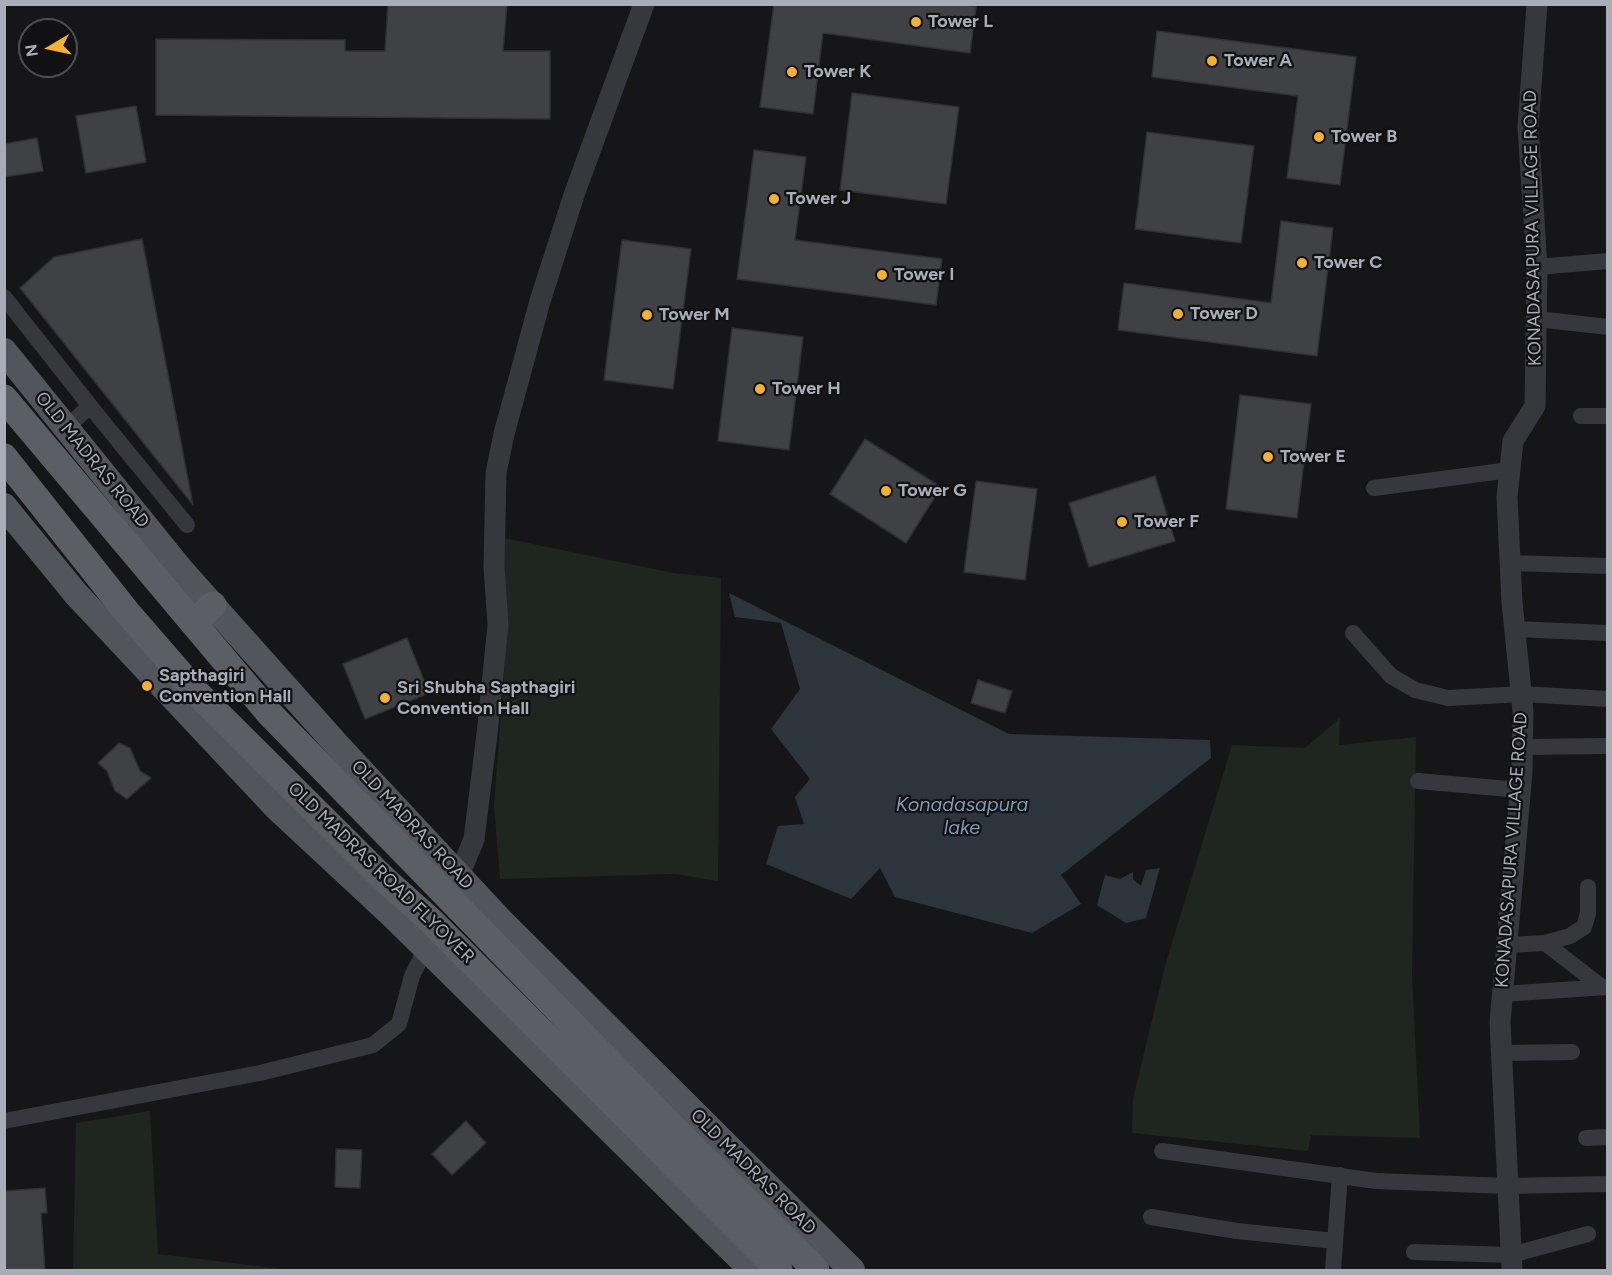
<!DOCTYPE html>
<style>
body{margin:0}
#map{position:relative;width:1612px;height:1275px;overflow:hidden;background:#161618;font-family:Figtree,sans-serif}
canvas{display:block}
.frame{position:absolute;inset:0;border:6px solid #a8adb8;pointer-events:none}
.north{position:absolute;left:18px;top:18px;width:60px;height:60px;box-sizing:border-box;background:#111113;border:2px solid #4d4f55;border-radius:50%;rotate:261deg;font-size:16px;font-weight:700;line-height:24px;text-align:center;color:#a8adb8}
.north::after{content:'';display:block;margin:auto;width:21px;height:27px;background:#f2b134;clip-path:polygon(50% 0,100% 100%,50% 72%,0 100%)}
</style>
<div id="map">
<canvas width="1612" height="1275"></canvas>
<div class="frame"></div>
<div class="north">N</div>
</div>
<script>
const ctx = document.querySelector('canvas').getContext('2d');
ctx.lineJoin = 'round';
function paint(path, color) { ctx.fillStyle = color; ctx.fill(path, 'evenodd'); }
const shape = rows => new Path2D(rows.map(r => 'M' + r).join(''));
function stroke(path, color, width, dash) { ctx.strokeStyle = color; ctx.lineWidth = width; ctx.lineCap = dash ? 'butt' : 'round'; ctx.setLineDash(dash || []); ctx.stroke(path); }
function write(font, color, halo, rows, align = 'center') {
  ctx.font = font + ' Figtree,sans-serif'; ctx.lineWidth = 4.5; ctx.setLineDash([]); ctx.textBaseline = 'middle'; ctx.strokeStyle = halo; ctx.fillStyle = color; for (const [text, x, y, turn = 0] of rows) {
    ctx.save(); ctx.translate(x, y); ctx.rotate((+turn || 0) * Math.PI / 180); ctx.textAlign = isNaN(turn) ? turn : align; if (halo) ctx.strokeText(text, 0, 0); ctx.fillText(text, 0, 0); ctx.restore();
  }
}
paint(shape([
 [504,538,673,573,721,578,718,881,675,874,500,879,494,806,505,661],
 [1340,718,1339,745,1416,737,1412,973,1420,1138,1311,1135,1308,1151,1132,1133,1133,1099,1165,966,1232,745,1305,748],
 [150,1111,158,1254,291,1270,73,1270,76,1123]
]), '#1e261f');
paint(shape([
 [729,593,1009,734,1210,740,1211,758,1061,875,1081,904,1032,933,895,897,880,868,851,899,766,864,778,826,804,824,795,797,810,779,771,729,800,689,781,623,735,617],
 [1160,868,1146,918,1126,923,1097,905,1105,875,1120,879,1133,872,1133,879,1141,886,1146,870]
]), '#2c353c');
const building = shape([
 [388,4,507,4,503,51,550,51,550,119,156,115,156,39,345,40,345,51,385,51,388,4],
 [774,4,961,4,976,7,970,53,823,33,813,114,760,107,774,4],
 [1157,31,1356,57,1340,185,1287,178,1298,96,1152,77,1157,31],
 [852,93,959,107,946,204,840,190,852,93],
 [136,106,146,162,86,173,76,116,136,106],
 [1147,132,1254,146,1241,243,1135,229,1147,132],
 [37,138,43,171,4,177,4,144,37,138],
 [754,150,806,157,795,240,942,259,936,305,737,279,754,150],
 [1281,221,1333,228,1317,356,1118,330,1124,283,1271,303,1281,221],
 [142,239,193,505,20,288,54,257,142,239],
 [622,240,691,249,673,389,604,380,622,240],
 [732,328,803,337,789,450,718,441,732,328],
 [1240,395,1311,404,1297,518,1226,509,1240,395],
 [865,439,941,487,906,543,830,494,865,439],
 [1155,476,1175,541,1089,567,1069,503,1155,476],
 [976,481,1037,489,1025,580,964,572,976,481],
 [407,638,429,693,365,719,343,664,407,638],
 [978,680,1012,691,1005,713,971,703,978,680],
 [119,743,130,748,140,771,151,778,127,799,115,791,107,771,98,763,119,743],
 [466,1121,486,1143,452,1175,432,1154,466,1121],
 [336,1149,362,1150,360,1188,335,1187,336,1149],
 [45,1188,47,1213,41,1213,45,1270,4,1270,4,1191,45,1188]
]);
paint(building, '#404145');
stroke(building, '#303034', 1.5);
stroke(shape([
 [1537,267,1608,261],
 [4,297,90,406,66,428],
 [1537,319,1608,327],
 [90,406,187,525],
 [1581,416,1608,416],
 [1374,488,1510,470],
 [1510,563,1608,566],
 [1515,629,1608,633],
 [1353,633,1391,676,1415,690,1448,698,1522,694,1608,699],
 [1522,747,1608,746],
 [1418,781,1520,790],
 [1545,943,1570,936,1584,927,1588,913,1588,887],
 [1506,945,1545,943,1602,987],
 [1502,994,1607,987],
 [1501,1053,1572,1052],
 [4,1121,260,1073,373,1045,399,1024,412,976,426,948],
 [1586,1138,1608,1137],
 [1162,1151,1376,1181,1508,1186,1608,1184],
 [1151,1217,1237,1231,1335,1241],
 [1414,1252,1511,1255,1588,1234],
 [1333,1270,1340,1175]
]), '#37383d', 16);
stroke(shape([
 [459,876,474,839,487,734,498,625,494,567,496,473,504,434,540,301,575,192,644,4],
 [1512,1270,1500,1022,1522,772,1523,711,1512,602,1507,497,1513,441,1535,406,1537,267,1528,127,1537,4]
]), '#37383d', 21);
stroke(shape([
 [4,351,181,570,338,746,503,923,852,1270],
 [4,506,76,594,278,809,393,916,752,1270]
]), '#53555c', 26);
stroke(shape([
 [4,398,269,713,679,1134,816,1270],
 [4,457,126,611,198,694,384,879,430,920,779,1270],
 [193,623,213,605]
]), '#5b5e65', 27);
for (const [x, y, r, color] of [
 [916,22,6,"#f2b134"],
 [1212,61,6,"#f2b134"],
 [792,72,6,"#f2b134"],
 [1319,137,6,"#f2b134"],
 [774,199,6,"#f2b134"],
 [1302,263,6,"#f2b134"],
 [882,275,6,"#f2b134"],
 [1178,314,6,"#f2b134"],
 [647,315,6,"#f2b134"],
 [760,389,6,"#f2b134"],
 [1268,457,6,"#f2b134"],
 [886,491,6,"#f2b134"],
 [1122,522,6,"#f2b134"],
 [147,686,6,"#f2b134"],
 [385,698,6,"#f2b134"]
]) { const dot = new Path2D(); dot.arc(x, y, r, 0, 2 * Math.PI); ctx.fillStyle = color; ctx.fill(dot); stroke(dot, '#111113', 2); }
write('bold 18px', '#a8adb8', '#111113', [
 ["Tower L",928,22],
 ["Tower A",1224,61],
 ["Tower K",804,72],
 ["Tower B",1331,137],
 ["Tower J",786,199],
 ["Tower C",1314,263],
 ["Tower I",894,275],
 ["Tower D",1190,314],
 ["Tower M",659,315],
 ["Tower H",772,389],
 ["Tower E",1280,457],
 ["Tower G",898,491],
 ["Tower F",1134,522],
 ["Sapthagiri",159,676],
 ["Convention Hall",159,697],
 ["Sri Shubha Sapthagiri",397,688],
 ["Convention Hall",397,709]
], 'left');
write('18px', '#a8adb8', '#111113', [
 ["KONADASAPURA VILLAGE ROAD",1533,228,-91],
 ["OLD MADRAS ROAD",92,460,51],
 ["OLD MADRAS ROAD",412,825,47],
 ["KONADASAPURA VILLAGE ROAD",1512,850,-86],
 ["OLD MADRAS ROAD FLYOVER",381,873,44],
 ["OLD MADRAS ROAD",753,1172,45]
]);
write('italic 20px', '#7f9bb3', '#111113', [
 ["Konadasapura",962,805],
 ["lake",962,828]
]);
</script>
